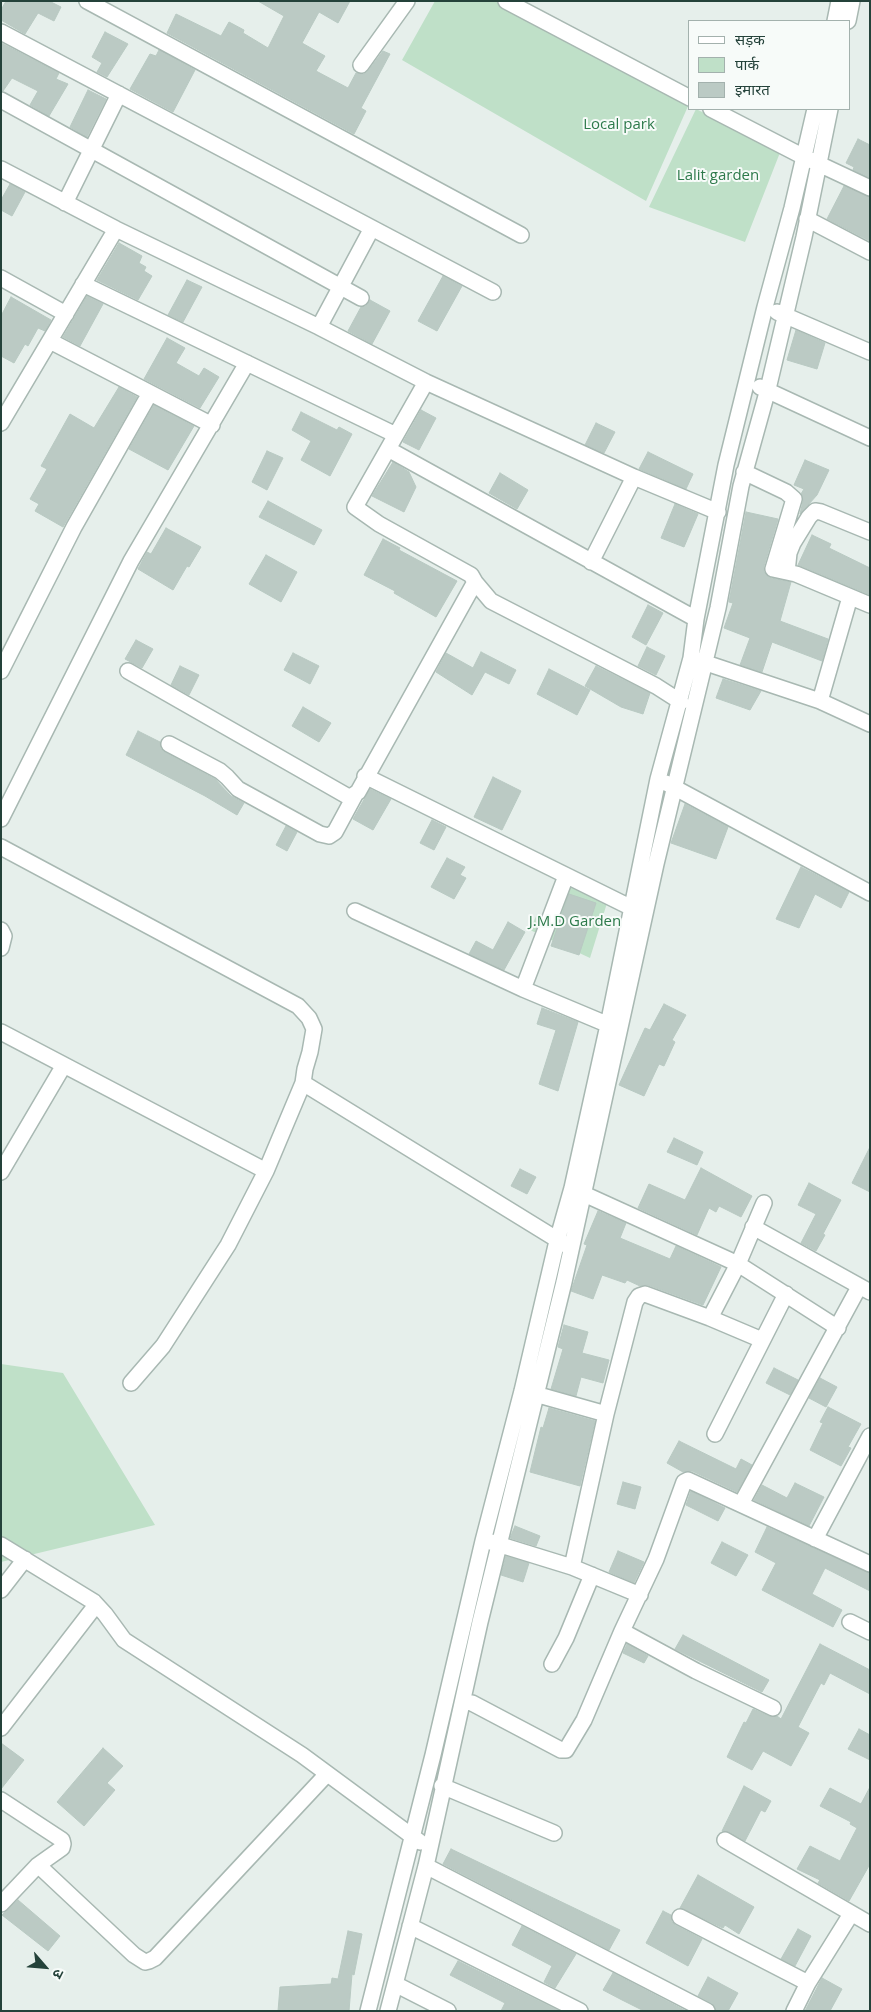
<!DOCTYPE html>
<meta charset="utf-8">
<style>
body{margin:0}
#map{position:relative;width:871px;height:2012px;overflow:hidden;background:#e6efeb;font-family:"Open Sans","Noto Sans Devanagari",sans-serif}
canvas{display:block}
.frame{position:absolute;inset:0;border:2px solid #24423a;pointer-events:none}
.legend{position:absolute;left:688px;top:20px;width:162px;height:90px;box-sizing:border-box;background:#f7fbf9;border:1px solid #a3b1ad;margin:0;padding:6px 9px;list-style:none;font-size:15px;color:#24423a}
.legend li{display:flex;align-items:center;gap:10px;height:25px}
.legend b{width:25px;border:1px solid #a3b1ad}
.north{position:absolute;left:20px;top:1942px;width:50px;height:50px;-webkit-text-stroke:4px #f7fbf9;paint-order:stroke;rotate:117deg;font-size:14px;font-weight:700;line-height:20px;text-align:center;color:#24423a}
.north::after{content:'';display:block;margin:auto;width:18px;height:22px;background:#24423a;clip-path:polygon(50% 0,100% 100%,50% 72%,0 100%)}
</style>
<div id="map">
<canvas width="871" height="2012"></canvas>
<div class="frame"></div>
<ul class="legend">
<li><b style="height:6px;background:#fff"></b>सड़क</li>
<li><b style="height:14px;background:#bfe0c8"></b>पार्क</li>
<li><b style="height:14px;background:#bbcac4"></b>इमारत</li>
</ul>
<div class="north">उ</div>
</div>
<script>
const ctx = document.querySelector('canvas').getContext('2d');
ctx.lineJoin = 'round';
function paint(path, color) { ctx.fillStyle = color; ctx.fill(path, 'evenodd'); }
const shape = rows => new Path2D(rows.map(r => 'M' + r).join(''));
function stroke(path, color, width, dash) { ctx.strokeStyle = color; ctx.lineWidth = width; ctx.lineCap = dash ? 'butt' : 'round'; ctx.setLineDash(dash || []); ctx.stroke(path); }
function write(font, color, halo, rows, align = 'center') {
  ctx.font = font + ' "Open Sans",sans-serif'; ctx.lineWidth = 4; ctx.setLineDash([]); ctx.textBaseline = 'middle'; ctx.strokeStyle = halo; ctx.fillStyle = color; for (const [text, x, y, turn = 0] of rows) {
    ctx.save(); ctx.translate(x, y); ctx.rotate((+turn || 0) * Math.PI / 180); ctx.textAlign = isNaN(turn) ? turn : align; if (halo) ctx.strokeText(text, 0, 0); ctx.fillText(text, 0, 0); ctx.restore();
  }
}
paint(shape([
 [435,1,496,1,689,104,646,201,402,60],
 [696,109,781,150,745,242,649,207],
 [563,884,607,903,590,958,530,930,537,914,548,918],
 [1,1364,63,1373,155,1525,1,1562]
]), '#bfe0c8');
const building = shape([
 [6,1,49,1,61,7,54,21,38,13,25,34,1,20,1,10,6,1],
 [258,1,350,1,338,23,319,12,302,43,325,56,316,71,348,88,356,73,364,74,368,71,383,51,390,54,361,108,366,111,354,134,167,33,176,14,221,36,229,22,244,30,243,33,268,48,284,16,258,1],
 [105,32,128,44,107,77,97,72,102,63,92,57,105,32],
 [1,43,59,73,56,79,68,84,49,116,30,105,38,91,12,78,3,91,1,91,1,43],
 [159,50,195,70,173,112,130,89,150,54,156,56,159,50],
 [88,90,106,99,87,137,70,127,88,90],
 [858,139,870,145,870,178,853,170,854,167,846,163,858,139],
 [10,184,25,192,12,216,1,210,1,200,10,184],
 [844,186,870,197,870,241,827,219,844,186],
 [119,243,142,256,139,263,146,267,144,271,152,276,138,300,97,280,119,243],
 [443,276,462,286,437,331,418,321,443,276],
 [187,280,202,287,183,322,168,315,187,280],
 [87,296,103,304,80,346,63,337,87,296],
 [11,297,51,320,45,331,38,328,28,346,25,344,14,363,1,356,1,316,11,297],
 [370,300,390,311,372,344,348,331,361,307,366,306,370,300],
 [796,330,825,343,817,369,787,360,796,330],
 [167,338,185,348,176,363,199,376,204,368,219,377,200,408,144,379,167,338],
 [119,387,137,397,63,527,35,511,39,504,30,499,47,469,41,466,70,414,94,428,119,387],
 [154,405,194,426,168,470,129,449,154,405],
 [421,410,436,418,419,450,403,442,421,410],
 [301,412,337,430,339,427,352,434,330,476,301,460,311,441,292,430,301,412],
 [596,423,615,432,604,453,585,445,596,423],
 [267,451,283,458,267,490,252,482,267,451],
 [648,452,693,474,686,489,639,469,648,452],
 [805,460,829,470,817,495,800,514,803,501,801,494,804,489,794,485,805,460],
 [393,462,409,472,416,487,404,512,372,496,393,462],
 [500,473,528,490,517,509,489,493,500,473],
 [268,501,322,530,314,545,259,517,268,501],
 [675,504,698,514,684,547,661,538,675,504],
 [746,512,778,519,764,566,764,572,771,578,791,582,780,621,828,639,822,661,772,642,762,672,740,665,750,638,724,628,733,603,729,602,746,512],
 [166,528,201,547,189,567,187,566,173,590,138,569,147,552,151,554,166,528],
 [812,535,831,544,829,548,870,568,870,595,798,565,812,535],
 [383,539,400,548,399,550,457,581,436,617,394,593,395,591,364,575,383,539],
 [266,555,297,572,281,602,249,584,266,555],
 [648,605,663,613,646,645,632,637,648,605],
 [136,640,153,649,142,668,125,659,136,640],
 [647,647,665,656,656,675,638,666,647,647],
 [481,652,516,670,509,684,485,672,472,695,436,672,446,653,473,668,481,652],
 [293,653,319,666,310,684,284,670,293,653],
 [180,666,199,675,189,695,171,685,180,666],
 [596,666,650,693,643,714,621,707,585,686,596,666],
 [549,669,590,690,577,715,537,694,549,669],
 [723,679,761,691,750,710,716,698,723,679],
 [303,707,331,723,319,742,292,726,303,707],
 [138,731,160,742,161,749,165,752,215,779,231,796,244,803,237,815,205,796,126,755,138,731],
 [493,777,521,791,502,830,474,817,493,777],
 [370,789,391,799,373,830,353,819,370,789],
 [685,804,728,827,716,859,671,843,685,804],
 [432,820,446,827,434,850,420,843,432,820],
 [286,826,297,832,287,851,276,845,286,826],
 [447,858,465,867,460,875,466,878,454,899,431,887,447,858],
 [801,867,849,892,841,908,815,894,799,928,776,919,801,867],
 [569,894,596,903,579,955,551,946,569,894],
 [508,922,525,932,504,970,469,954,476,941,493,950,508,922],
 [664,1004,686,1015,672,1040,675,1042,664,1066,659,1064,644,1096,619,1085,645,1028,650,1030,664,1004],
 [542,1008,578,1022,558,1091,539,1084,556,1030,537,1024,542,1008],
 [674,1138,703,1152,697,1165,667,1152,674,1138],
 [870,1147,870,1192,852,1183,870,1147],
 [701,1168,752,1196,741,1217,719,1206,716,1212,709,1208,697,1235,638,1208,649,1184,685,1200,701,1168],
 [520,1169,536,1177,527,1194,511,1186,520,1169],
 [809,1183,841,1200,823,1234,825,1235,816,1251,801,1243,816,1214,798,1205,809,1183],
 [598,1211,626,1223,620,1238,670,1259,676,1246,721,1267,703,1305,648,1285,640,1286,627,1280,625,1283,602,1275,593,1299,571,1291,587,1245,584,1244,598,1211],
 [564,1325,588,1332,582,1353,609,1360,603,1383,581,1377,576,1396,551,1389,563,1349,558,1347,564,1325],
 [774,1368,798,1380,790,1395,766,1383,774,1368],
 [820,1378,837,1387,826,1407,809,1398,820,1378],
 [828,1407,861,1424,848,1447,851,1448,841,1466,810,1450,823,1423,820,1422,828,1407],
 [549,1408,595,1421,580,1486,530,1472,541,1427,543,1428,549,1408],
 [679,1441,736,1469,741,1459,752,1465,737,1492,692,1471,683,1472,667,1463,679,1441],
 [623,1482,641,1487,635,1509,617,1504,623,1482],
 [795,1483,824,1497,809,1526,754,1500,762,1485,787,1498,795,1483],
 [691,1491,725,1508,718,1521,686,1505,691,1491],
 [515,1526,540,1536,536,1546,510,1538,515,1526],
 [767,1527,870,1573,870,1591,825,1568,812,1594,842,1610,833,1627,762,1590,776,1563,755,1552,767,1527],
 [722,1542,748,1555,736,1576,711,1563,722,1542],
 [618,1551,644,1562,634,1583,609,1572,618,1551],
 [506,1556,529,1563,523,1582,501,1575,506,1556],
 [683,1635,769,1680,762,1692,675,1649,683,1635],
 [627,1644,648,1656,644,1663,623,1653,627,1644],
 [820,1644,870,1670,870,1694,830,1673,824,1685,821,1683,798,1727,809,1733,791,1766,763,1751,752,1770,727,1757,744,1722,746,1723,753,1709,769,1716,777,1716,781,1719,820,1644],
 [859,1729,870,1735,870,1760,848,1749,859,1729],
 [1,1743,24,1760,1,1789,1,1743],
 [103,1748,123,1766,107,1783,115,1790,84,1826,57,1802,103,1748],
 [744,1786,771,1801,765,1812,761,1810,745,1841,729,1832,722,1831,744,1786],
 [870,1787,870,1864,849,1901,818,1883,820,1880,797,1869,810,1846,840,1861,857,1828,850,1824,851,1822,820,1806,830,1788,861,1804,870,1787],
 [451,1849,620,1930,609,1950,443,1864,451,1849],
 [698,1875,754,1907,739,1934,725,1925,723,1928,680,1908,698,1875],
 [18,1900,60,1936,48,1951,2,1915,18,1900],
 [663,1911,671,1915,672,1922,675,1925,702,1939,688,1966,646,1943,663,1911],
 [522,1926,576,1954,555,1988,544,1982,552,1966,512,1945,522,1926],
 [798,1929,811,1936,795,1966,781,1959,798,1929],
 [348,1931,362,1934,354,1975,352,1974,349,2011,278,2011,280,1987,331,1984,332,1978,338,1979,348,1931],
 [458,1961,559,2011,501,2011,505,2003,450,1975,458,1961],
 [613,1973,686,2011,644,2011,622,2000,603,1990,613,1973],
 [708,1977,738,1993,728,2011,716,2011,712,2003,698,1996,708,1977],
 [822,1978,842,1989,830,2011,805,2011,822,1978]
]);
paint(building, '#bbcac4');
stroke(building, '#b8c9c2', 1);
const street = shape([
 [87,1,521,235],
 [506,1,690,98],
 [835,21,839,1],
 [848,21,852,1],
 [1,32,493,292],
 [361,65,407,1],
 [1,100,361,298],
 [711,109,804,157,870,188],
 [1,169,116,229,319,327,426,382,634,477,718,512],
 [65,203,119,94],
 [807,219,870,252],
 [1,278,66,314],
 [83,284,396,435],
 [777,312,870,352],
 [319,327,372,228],
 [50,341,212,425],
 [426,382,355,507,379,524,471,575,475,582,491,601,656,686,681,702],
 [760,387,870,438],
 [1,423,116,229],
 [388,449,696,619],
 [744,472,786,492,794,499,773,569,796,574,870,605],
 [591,562,634,477],
 [787,572,789,553,793,543,809,517,815,511,821,512,870,532],
 [697,660,820,701,870,724],
 [1,671,74,527,150,393],
 [128,671,347,796,352,796,358,792,475,582],
 [820,701,850,597],
 [169,744,220,771,227,777,238,789,320,834,329,836,335,832,355,795],
 [365,776,640,912],
 [666,783,870,893],
 [1,819,131,561,247,363],
 [1,847,298,1006,309,1018,314,1029,310,1052,305,1069,303,1083,266,1171,228,1245,163,1346,131,1383],
 [355,911,523,989,616,1028],
 [1,930,4,936,1,948],
 [523,989,566,876],
 [1,1032,266,1171],
 [303,1083,566,1245],
 [1,1172,64,1065],
 [584,1194,738,1264,838,1328],
 [753,1227,870,1292],
 [710,1318,738,1264,764,1203],
 [528,1392,606,1414],
 [715,1434,786,1294],
 [741,1504,859,1287],
 [815,1539,870,1436],
 [491,1542,572,1567,640,1595],
 [1,1545,94,1602,105,1614,124,1640,302,1755,420,1842],
 [572,1567,606,1414,635,1302,639,1296,645,1294,710,1318,762,1340],
 [1,1590,25,1559],
 [850,1622,870,1632],
 [622,1631,696,1671,773,1708],
 [552,1664,566,1638,592,1575],
 [463,1701,472,1703,561,1750,566,1750,584,1720,622,1631,656,1559,684,1482,688,1480,870,1564],
 [1,1728,96,1605],
 [442,1786,554,1833],
 [1,1800,62,1840,63,1844,62,1848,38,1865,1,1904],
 [725,1840,870,1924],
 [38,1865,134,1955,145,1962,149,1961,155,1958,327,1774],
 [426,1866,707,2011],
 [680,1917,808,1983],
 [410,1926,580,2011],
 [395,1984,448,2011],
 [368,2011,433,1755,483,1541,522,1391,557,1241,572,1188,608,1025,658,779,691,658,696,619,726,465,765,307,792,208,815,109],
 [388,2011,426,1866,480,1622,564,1282,656,864,718,608,741,486,768,389,804,237,830,109],
 [794,2011,808,1983,851,1914]
]);
stroke(street, '#a8b8b2', 18);
stroke(street, '#fff', 15);
write('15px', '#2d7a4b', '#f7fbf9', [
 ["Local park",619,125],
 ["Lalit garden",718,176],
 ["J.M.D Garden",575,922]
]);
</script>
